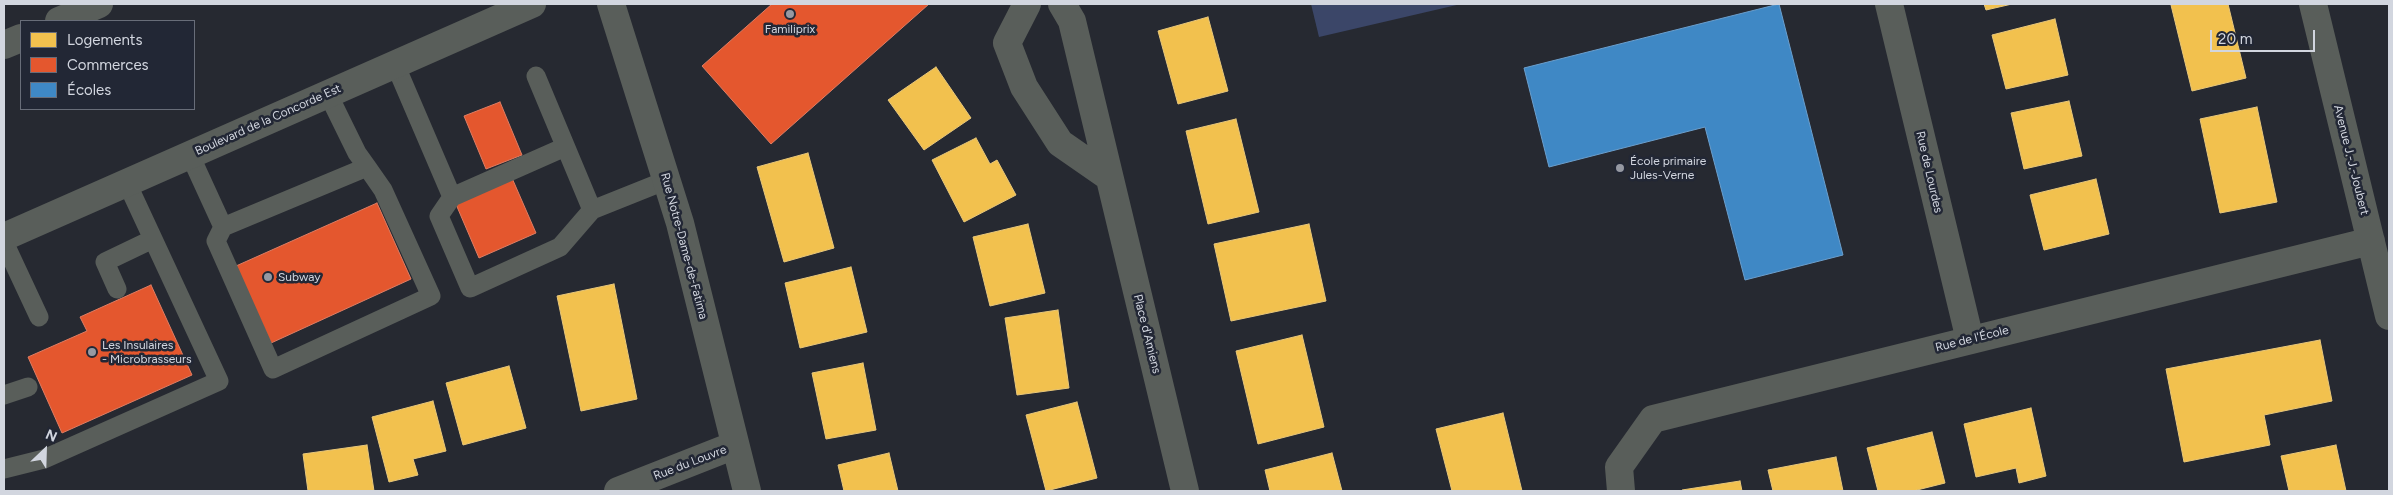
<!DOCTYPE html>
<meta charset="utf-8">
<style>
body{margin:0}
#map{position:relative;width:2393px;height:495px;overflow:hidden;background:#262931;font-family:Figtree,sans-serif}
canvas{display:block}
.frame{position:absolute;inset:0;border:5px solid #d2d6df;pointer-events:none}
.legend{position:absolute;left:20px;top:20px;width:175px;height:90px;box-sizing:border-box;background:#222735;border:1px solid #686d79;margin:0;padding:6px 9px;list-style:none;font-size:15px;color:#d2d6df}
.legend li{display:flex;align-items:center;gap:10px;height:25px}
.legend b{width:25px;border:1px solid #686d79}
.north{position:absolute;left:20px;top:425px;width:50px;height:50px;-webkit-text-stroke:4px #222735;paint-order:stroke;rotate:24deg;font-size:14px;font-weight:700;line-height:20px;text-align:center;color:#d2d6df}
.north::after{content:'';display:block;margin:auto;width:18px;height:22px;background:#d2d6df;clip-path:polygon(50% 0,100% 100%,50% 72%,0 100%)}
.scale{position:absolute;left:2210px;top:30px;width:105px;height:22px;box-sizing:border-box;border:2px solid #d2d6df;border-top:0;padding-left:6px;font-size:15px;line-height:18px;white-space:nowrap;color:#d2d6df;-webkit-text-stroke:4px #222735;paint-order:stroke}
</style>
<div id="map">
<canvas width="2393" height="495"></canvas>
<div class="frame"></div>
<ul class="legend">
<li><b style="height:14px;background:#f2c14e"></b>Logements</li>
<li><b style="height:14px;background:#e4572e"></b>Commerces</li>
<li><b style="height:14px;background:#3f88c5"></b>Écoles</li>
</ul>
<div class="north">N</div>
<div class="scale">20 m</div>
</div>
<script>
const ctx = document.querySelector('canvas').getContext('2d');
ctx.lineJoin = 'round';
function paint(path, color) { ctx.fillStyle = color; ctx.fill(path, 'evenodd'); }
const shape = rows => new Path2D(rows.map(r => 'M' + r).join(''));
function stroke(path, color, width, dash) { ctx.strokeStyle = color; ctx.lineWidth = width; ctx.lineCap = dash ? 'butt' : 'round'; ctx.setLineDash(dash || []); ctx.stroke(path); }
function write(font, color, halo, rows, align = 'center') {
  ctx.font = font + ' Figtree,sans-serif'; ctx.lineWidth = 5; ctx.setLineDash([]); ctx.textBaseline = 'middle'; ctx.strokeStyle = halo; ctx.fillStyle = color; for (const [text, x, y, turn = 0] of rows) {
    ctx.save(); ctx.translate(x, y); ctx.rotate((+turn || 0) * Math.PI / 180); ctx.textAlign = isNaN(turn) ? turn : align; if (halo) ctx.strokeText(text, 0, 0); ctx.fillText(text, 0, 0); ctx.restore();
  }
}
paint(shape([
 [1311,4,1461,4,1319,37]
]), '#3b4668');
const homes = shape([
 [1984,4,2012,4,1986,10,1984,4],
 [2176,4,2228,4,2246,78,2192,91,2171,5,2176,4],
 [1208,17,1228,91,1178,104,1158,31,1208,17],
 [2055,19,2068,75,2006,89,1992,35,2055,19],
 [936,67,971,118,924,150,888,100,936,67],
 [2069,101,2082,156,2024,169,2011,113,2069,101],
 [2257,107,2277,202,2220,213,2200,119,2257,107],
 [1236,119,1259,212,1208,224,1186,131,1236,119],
 [976,138,990,164,997,160,1016,195,964,222,932,160,976,138],
 [808,153,834,248,784,262,757,167,808,153],
 [2096,179,2109,234,2044,250,2030,195,2096,179],
 [1028,224,1045,293,990,306,973,237,1028,224],
 [1309,224,1326,301,1231,321,1214,244,1309,224],
 [851,267,867,332,800,348,785,283,851,267],
 [614,284,637,399,581,411,557,296,614,284],
 [1058,310,1069,388,1017,395,1005,318,1058,310],
 [1302,335,1324,427,1258,444,1236,351,1302,335],
 [2320,340,2332,401,2264,415,2270,445,2184,462,2166,369,2320,340],
 [863,363,876,430,826,439,812,373,863,363],
 [509,366,526,428,463,445,446,383,509,366],
 [433,401,446,451,413,459,418,475,389,482,372,417,433,401],
 [1077,402,1097,478,1046,491,1026,415,1077,402],
 [2031,408,2046,476,2019,483,2016,468,1976,477,1964,424,2031,408],
 [1503,413,1522,491,1452,491,1436,429,1503,413],
 [1932,432,1945,483,1913,491,1878,491,1867,448,1932,432],
 [367,445,374,491,308,491,303,454,367,445],
 [2336,445,2346,491,2289,491,2281,456,2336,445],
 [889,453,898,491,844,491,838,465,889,453],
 [1332,453,1342,491,1270,491,1265,470,1332,453],
 [1836,457,1843,491,1773,491,1768,470,1836,457],
 [1740,481,1742,491,1682,491,1682,490,1740,481]
]);
paint(homes, '#f2c14e');
stroke(homes, '#e8c77a', 1);
const shops = shape([
 [772,4,929,4,771,144,702,66,772,4],
 [500,102,522,155,486,169,464,116,500,102],
 [512,178,536,233,479,258,455,202,512,178],
 [377,203,411,279,271,343,236,266,377,203],
 [151,285,192,375,62,433,28,357,87,331,80,317,151,285]
]);
paint(shops, '#e4572e');
stroke(shops, '#df7d63', 1);
const schools = shape([
 [1779,4,1843,255,1745,280,1705,127,1549,167,1524,68,1779,4]
]);
paint(schools, '#3f88c5');
stroke(schools, '#6b9fcd', 1);
stroke(shape([
 [395,64,452,197,439,216,470,288,560,247,592,210,667,180],
 [536,76,592,210],
 [328,94,357,153,367,167,383,190,431,296,273,369,216,241,223,227,367,167],
 [190,155,223,227],
 [452,197,565,147],
 [4,242,39,317],
 [117,289,105,262,153,239],
 [4,395,28,387],
 [4,469,44,459,219,381,127,183]
]), '#595e5a', 19);
stroke(shape([
 [611,4,680,223,747,491],
 [1027,4,1007,43,1024,87,1060,143,1109,177],
 [1062,4,1072,21,1185,491],
 [1889,4,1970,340],
 [2313,4,2389,316],
 [618,491,735,445],
 [1621,491,1619,467,1653,419,2371,241]
]), '#595e5a', 28);
stroke(shape([
 [59,21,99,4],
 [4,45,21,38],
 [4,237,532,4]
]), '#595e5a', 28);
for (const [x, y, r, color] of [
 [790,14,5,"#9699a2"],
 [1620,168,5,"#9699a2"],
 [268,277,5,"#9699a2"],
 [92,352,5,"#9699a2"]
]) { const dot = new Path2D(); dot.arc(x, y, r, 0, 2 * Math.PI); ctx.fillStyle = color; ctx.fill(dot); stroke(dot, '#222735', 2); }
write('12px', '#d2d6df', '#222735', [
 ["Familiprix",790,29,"center"],
 ["École primaire",1630,161],
 ["Jules-Verne",1630,175],
 ["Subway",278,277],
 ["Les Insulaires",102,345],
 ["- Microbrasseurs",102,359]
], 'left');
write('12px', '#d2d6df', '#222735', [
 ["Boulevard de la Concorde Est",268,120,-24],
 ["Avenue J.-J.-Joubert",2351,160,76],
 ["Rue de Lourdes",1929,172,77],
 ["Rue Notre-Dame-de-Fatima",684,246,75],
 ["Place d'Amiens",1147,334,76],
 ["Rue de l'École",1972,339,-14],
 ["Rue du Louvre",690,463,-21]
]);
</script>
